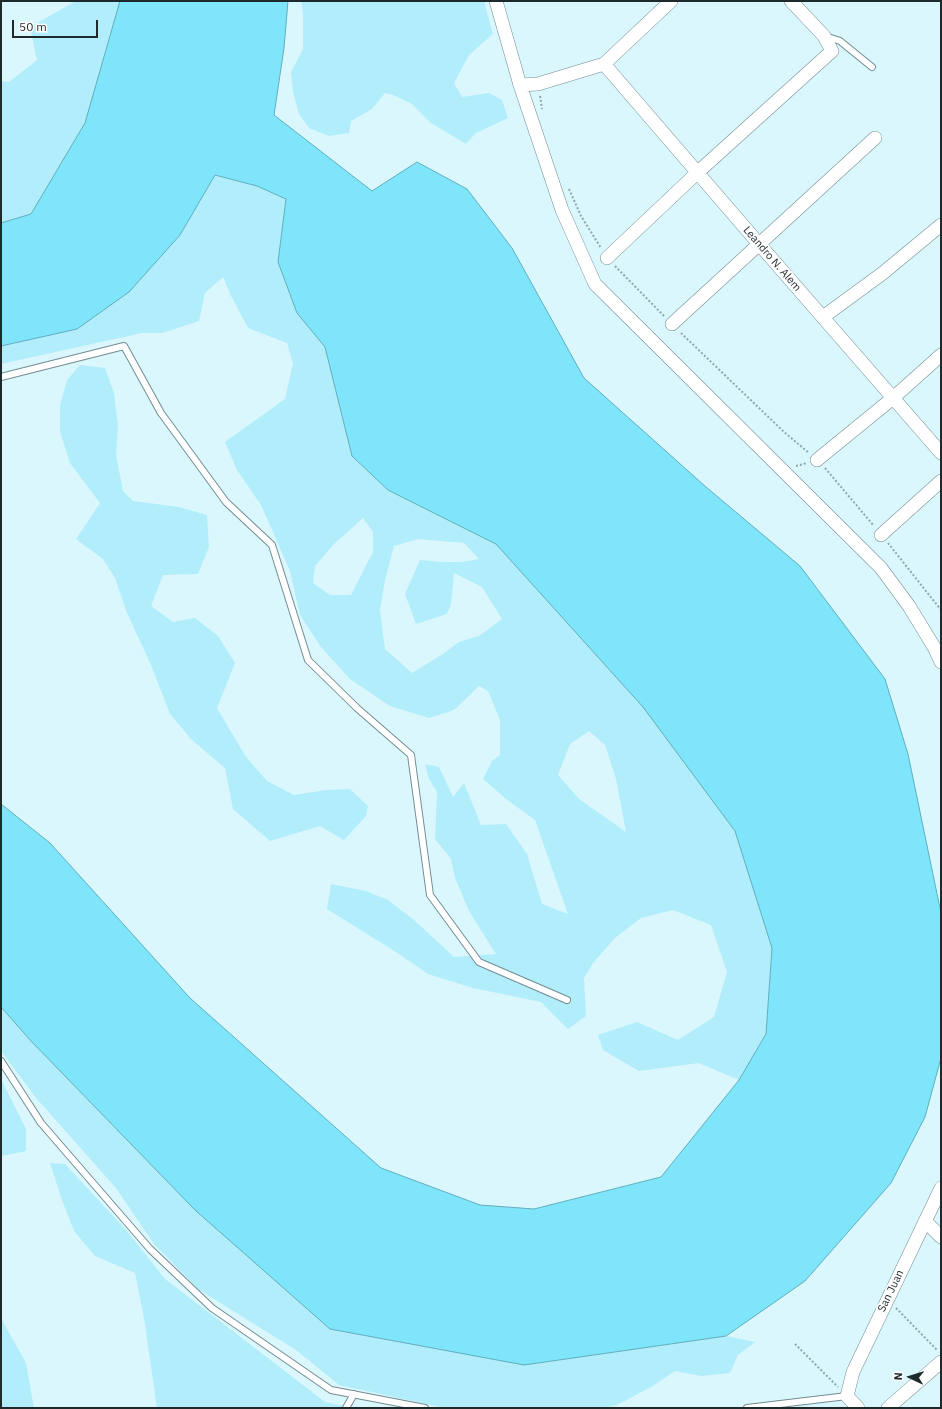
<!DOCTYPE html>
<style>
body{margin:0}
#map{position:relative;width:942px;height:1409px;overflow:hidden;background:#daf7fe;font-family:"IBM Plex Sans",sans-serif}
canvas{display:block}
.frame{position:absolute;inset:0;border:2px solid #1e292c;pointer-events:none}
.north{position:absolute;left:890px;top:1357px;width:40px;height:40px;-webkit-text-stroke:3px #fefefe;paint-order:stroke;rotate:274deg;font-size:11px;font-weight:700;line-height:16px;text-align:center;color:#1e292c}
.north::after{content:'';display:block;margin:auto;width:14px;height:18px;background:#1e292c;clip-path:polygon(50% 0,100% 100%,50% 72%,0 100%)}
.scale{position:absolute;left:12px;top:20px;width:86px;height:18px;box-sizing:border-box;border:2px solid #1e292c;border-top:0;padding-left:5px;font-size:12px;line-height:14px;white-space:nowrap;color:#1e292c;-webkit-text-stroke:3px #fefefe;paint-order:stroke}
</style>
<div id="map">
<canvas width="942" height="1409"></canvas>
<div class="frame"></div>
<div class="north">N</div>
<div class="scale">50 m</div>
</div>
<script>
const ctx = document.querySelector('canvas').getContext('2d');
ctx.lineJoin = 'round';
function paint(path, color) { ctx.fillStyle = color; ctx.fill(path, 'evenodd'); }
const shape = rows => new Path2D(rows.map(r => 'M' + r).join(''));
function stroke(path, color, width, dash) { ctx.strokeStyle = color; ctx.lineWidth = width; ctx.lineCap = dash ? 'butt' : 'round'; ctx.setLineDash(dash || []); ctx.stroke(path); }
function write(font, color, halo, rows, align = 'center') {
  ctx.font = font + ' "IBM Plex Sans",sans-serif'; ctx.lineWidth = 3.5; ctx.setLineDash([]); ctx.textBaseline = 'middle'; ctx.strokeStyle = halo; ctx.fillStyle = color; for (const [text, x, y, turn = 0] of rows) {
    ctx.save(); ctx.translate(x, y); ctx.rotate((+turn || 0) * Math.PI / 180); ctx.textAlign = isNaN(turn) ? turn : align; if (halo) ctx.strokeText(text, 0, 0); ctx.fillText(text, 0, 0); ctx.restore();
  }
}
paint(shape([
 [76,1,120,1,85,123,31,214,1,223,1,81,9,82,37,60,30,27],
 [301,1,484,1,493,34,469,55,454,83,462,97,489,93,502,100,508,118,476,133,466,144,431,123,412,104,393,95,385,93,372,109,351,121,349,133,329,136,309,128,299,114,293,92,291,72,303,49,303,14],
 [215,175,257,186,286,199,278,262,297,313,325,347,352,456,388,490,496,544,644,707,735,831,772,948,766,1034,739,1080,699,1063,639,1071,603,1050,598,1035,637,1022,678,1040,714,1017,727,972,711,925,673,910,641,918,615,938,593,963,584,978,586,1016,568,1029,541,1002,473,988,428,974,396,952,327,909,331,884,366,891,388,900,414,920,454,957,496,954,469,911,455,878,451,859,435,839,437,792,429,779,425,764,439,767,453,797,464,783,481,825,506,824,527,854,542,904,568,914,535,820,506,799,483,779,492,761,500,755,500,720,488,691,479,686,454,710,429,718,390,706,350,679,321,647,300,615,290,571,261,505,237,470,225,442,285,399,293,363,287,343,248,328,231,296,223,277,205,293,199,321,162,333,142,333,1,364,1,346,77,328,180,235],
 [363,518,373,532,373,552,351,595,330,595,313,583,315,566,334,544],
 [418,539,464,543,479,559,462,562,443,562,420,560,405,594,416,624,447,614,451,604,454,573,482,587,502,619,479,636,459,642,443,654,412,673,385,649,380,610,385,580,394,546],
 [589,731,605,745,616,779,626,832,579,799,558,775,570,744],
 [80,365,105,368,114,393,118,426,116,455,123,491,133,501,179,507,207,515,209,547,198,574,163,575,151,606,173,622,195,618,218,636,235,663,217,708,246,757,267,781,294,795,326,790,350,789,368,806,366,816,344,840,320,826,270,841,233,809,225,768,192,740,170,714,151,665,127,613,115,578,103,559,76,539,100,503,70,463,60,432,60,405,67,380],
 [1,1007,31,1041,195,1210,671,1343,726,1336,755,1342,738,1355,730,1373,701,1376,675,1371,651,1387,617,1405,603,1408,445,1408,339,1385,296,1350,198,1289,154,1244,116,1188,37,1099,1,1051],
 [1,1079,26,1129,26,1151,1,1156],
 [50,1163,65,1164,126,1230,165,1279,325,1402,354,1408,157,1408,144,1318,135,1273,95,1256,74,1231,62,1200],
 [1,1318,26,1363,34,1408,1,1408]
]), '#b1edfa');
const water = shape([
 [120,1,288,1,284,48,274,115,372,191,417,162,467,189,512,248,584,378,706,487,800,566,885,679,908,754,941,913,941,1058,925,1117,891,1183,805,1281,726,1336,524,1365,330,1329,195,1210,31,1041,1,1007,1,804,50,843,190,998,381,1168,480,1205,534,1209,661,1177,739,1080,766,1034,772,948,735,831,643,707,496,544,388,490,352,456,325,347,297,313,278,262,286,199,257,186,215,175,180,235,129,292,77,329,1,346,1,223,31,214,85,123,120,1]
]);
paint(water, '#7ee5fa');
stroke(water, '#61adbc', 1);
const lane = shape([
 [825,36,840,41,872,67],
 [1,377,124,346,161,413,226,502,272,545,308,660,357,708,411,755,430,895,479,962,567,1000],
 [1,1061,41,1123,150,1249,212,1308,331,1390,425,1408],
 [346,1408,354,1394],
 [747,1408,847,1396]
]);
const street = shape([
 [496,1,520,85,562,210,595,284,881,568,909,606,934,647,941,662],
 [604,64,759,244,941,453],
 [520,85,538,84,604,64,671,1],
 [607,258,698,172,832,51,824,36,791,1],
 [823,317,883,273,941,225],
 [672,324,875,138],
 [817,460,893,398,941,355],
 [881,535,941,481],
 [925,1221,941,1237],
 [858,1408,847,1396,853,1372,941,1188],
 [888,1408,941,1362]
]);
stroke(lane, '#728d92', 8);
stroke(street, '#728d92', 14);
stroke(shape([
 [540,96,542,109],
 [569,189,581,216,601,248],
 [615,266,664,316],
 [681,333,784,432,809,453],
 [796,466,807,463],
 [825,468,874,526],
 [888,543,941,610],
 [896,1308,937,1350],
 [795,1344,838,1387]
]), '#90a6ab', 2, [2, 2]);
stroke(lane, '#fff', 6);
stroke(street, '#fff', 13);
write('11px', '#1e292c', '#fefefe', [
 ["Leandro N. Alem",772,259,49],
 ["San Juan",891,1291,-64]
]);
</script>
